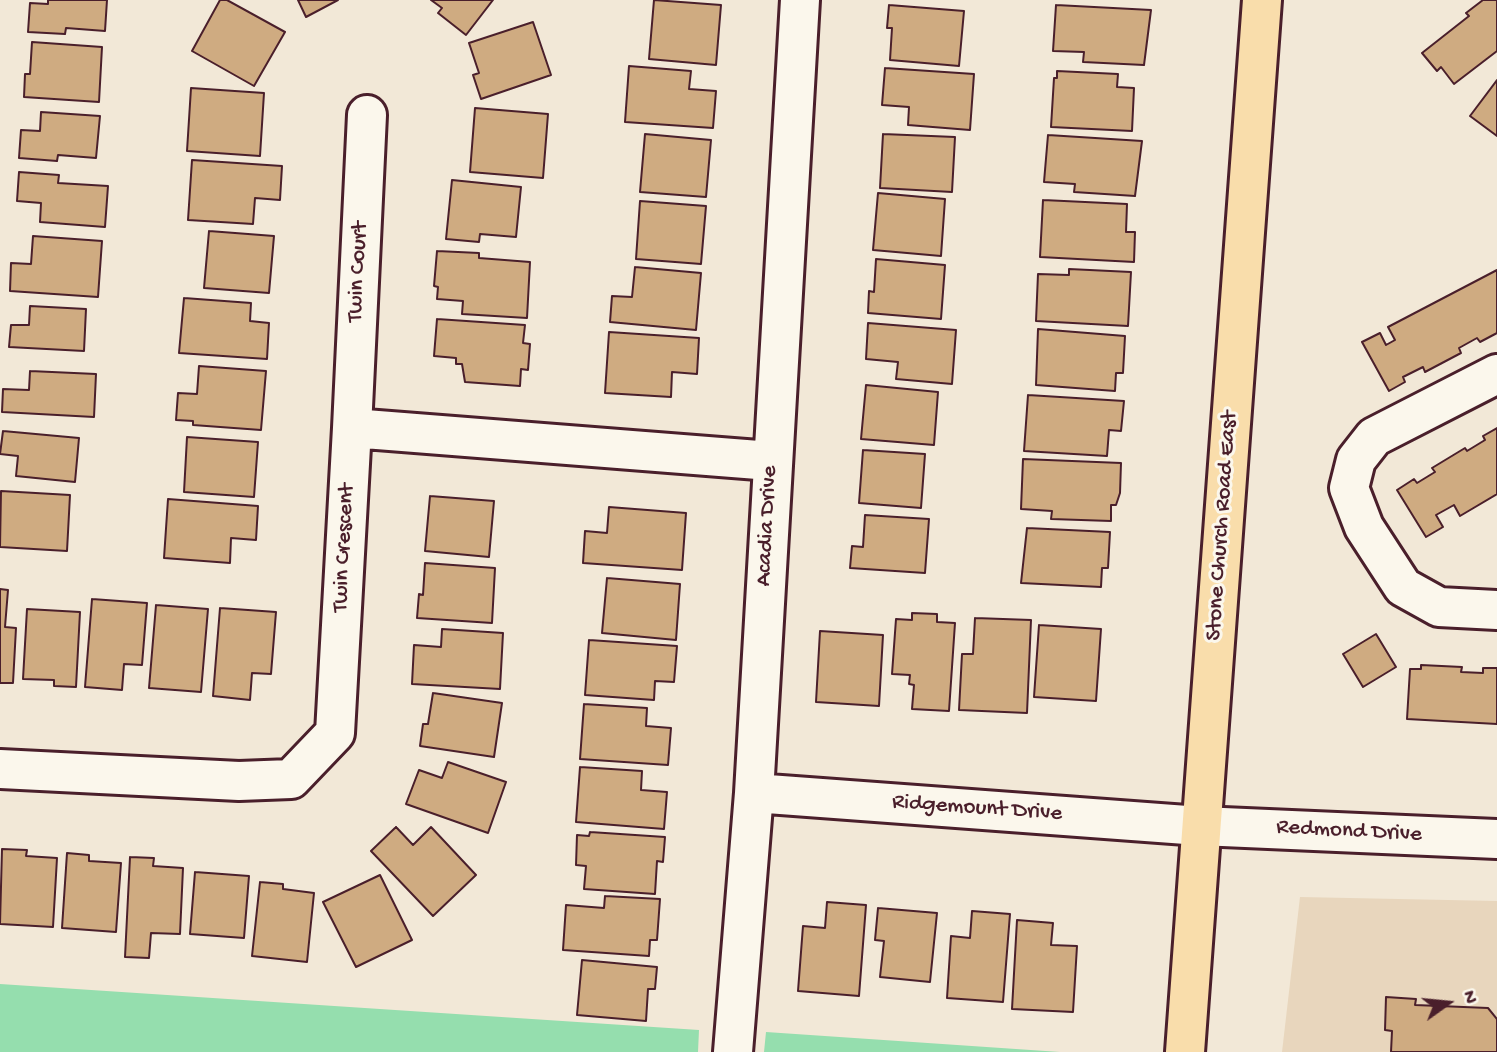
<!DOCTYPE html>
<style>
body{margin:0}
#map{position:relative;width:1497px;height:1052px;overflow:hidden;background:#f2e8d7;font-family:"Gochi Hand",sans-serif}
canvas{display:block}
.north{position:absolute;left:1413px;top:968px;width:70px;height:70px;-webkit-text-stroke:5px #fbf7ec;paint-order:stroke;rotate:75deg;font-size:19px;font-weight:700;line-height:28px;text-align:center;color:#4a1f2b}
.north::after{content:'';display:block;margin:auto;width:24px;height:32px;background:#4a1f2b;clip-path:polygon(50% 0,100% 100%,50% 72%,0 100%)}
</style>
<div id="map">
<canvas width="1497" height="1052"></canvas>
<div class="north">N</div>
</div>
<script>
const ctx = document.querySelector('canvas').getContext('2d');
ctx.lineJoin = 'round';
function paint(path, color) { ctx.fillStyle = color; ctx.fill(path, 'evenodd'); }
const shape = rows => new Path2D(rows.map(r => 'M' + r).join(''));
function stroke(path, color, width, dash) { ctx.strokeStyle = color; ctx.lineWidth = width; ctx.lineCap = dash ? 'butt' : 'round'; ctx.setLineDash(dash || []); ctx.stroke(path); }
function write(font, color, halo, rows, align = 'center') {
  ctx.font = font + ' "Gochi Hand",sans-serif'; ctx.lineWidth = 6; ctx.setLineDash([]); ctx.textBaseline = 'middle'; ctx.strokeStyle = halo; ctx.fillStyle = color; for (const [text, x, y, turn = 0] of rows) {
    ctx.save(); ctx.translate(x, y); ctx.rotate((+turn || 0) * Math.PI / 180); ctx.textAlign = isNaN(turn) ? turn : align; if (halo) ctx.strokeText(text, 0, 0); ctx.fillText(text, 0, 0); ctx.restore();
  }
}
paint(shape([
 [1300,897,1497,901,1497,1052,1282,1052]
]), '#e8d6bd');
paint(shape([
 [0,984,699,1030,698,1052,0,1052],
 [766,1032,1060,1052,764,1052]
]), '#95deae');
const building = shape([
 [48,0,107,0,105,31,66,28,65,34,28,32,30,3,48,4,48,0],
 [220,0,227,0,285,32,254,86,192,51,220,0],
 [298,0,338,0,306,17,298,0],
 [431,0,493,0,466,35,438,13,442,8,431,0],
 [654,0,721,5,716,65,649,59,654,0],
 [1483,0,1497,0,1497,51,1454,84,1441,67,1437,71,1422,53,1469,16,1466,13,1483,0],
 [889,5,964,11,959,66,890,60,892,28,887,28,889,5],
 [1056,5,1151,10,1144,65,1083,62,1084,52,1053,51,1056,5],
 [533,22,551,75,481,99,473,75,479,73,469,43,533,22],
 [32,42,102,47,99,102,24,97,25,74,30,74,32,42],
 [629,66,691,71,689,89,716,91,713,128,625,122,629,66],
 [885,68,974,74,970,130,908,125,909,107,882,105,885,68],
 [1057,71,1118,74,1117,87,1134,88,1132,131,1051,127,1054,78,1057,78,1057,71],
 [1497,80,1497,136,1470,116,1497,80],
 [191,88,264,93,260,156,187,151,191,88],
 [475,108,548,114,543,178,470,172,475,108],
 [41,112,100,116,96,158,58,155,57,161,19,158,21,130,40,131,41,112],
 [645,134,711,140,706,197,640,192,645,134],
 [883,134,955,137,952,192,880,188,883,134],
 [1048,135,1142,141,1135,196,1074,192,1075,184,1044,182,1048,135],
 [192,160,282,166,280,200,255,198,253,224,188,220,192,160],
 [19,172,59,175,58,183,108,186,105,227,40,222,41,203,17,201,19,172],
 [452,180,521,187,516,237,480,234,479,242,446,239,452,180],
 [878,193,945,199,941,256,873,250,878,193],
 [1043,200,1127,204,1126,232,1135,232,1134,262,1040,257,1043,200],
 [640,201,706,206,701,264,636,259,640,201],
 [209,231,274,236,269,293,204,288,209,231],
 [33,236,102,241,98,297,10,291,11,263,31,264,33,236],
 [437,251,479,253,479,258,530,262,527,318,462,314,463,301,437,299,438,287,434,286,437,251],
 [876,259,945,265,941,319,868,313,869,291,874,292,876,259],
 [635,267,701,273,696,330,610,322,612,296,632,297,635,267],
 [1069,269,1131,272,1128,326,1036,321,1038,274,1069,275,1069,269],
 [1497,270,1497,333,1480,342,1477,338,1459,348,1461,353,1425,372,1423,367,1403,377,1405,382,1389,391,1362,342,1380,333,1386,345,1395,340,1388,327,1497,270],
 [184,298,251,303,250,321,269,323,267,359,179,353,184,298],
 [30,306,86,309,84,351,9,347,11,325,29,325,30,306],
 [437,319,525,325,523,343,530,344,528,370,521,369,520,386,465,382,462,364,456,364,456,358,434,356,437,319],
 [868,323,956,330,952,384,896,379,898,362,866,359,868,323],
 [1038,329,1125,336,1123,373,1116,373,1115,391,1036,385,1038,329],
 [609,332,699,338,697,374,672,372,671,397,605,393,609,332],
 [199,366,266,371,261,430,193,425,193,421,176,420,178,393,197,394,199,366],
 [30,371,96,374,94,417,2,412,3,389,29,390,30,371],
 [866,385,938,392,934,445,861,439,866,385],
 [1028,395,1124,401,1121,431,1109,430,1107,456,1024,451,1028,395],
 [1497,428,1497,494,1460,516,1454,505,1436,515,1443,527,1426,537,1397,490,1414,479,1417,483,1435,472,1432,468,1465,448,1467,451,1485,440,1483,436,1497,428],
 [3,431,79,438,75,482,16,476,18,456,0,454,3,431],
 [187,437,258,442,254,497,184,492,187,437],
 [863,450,925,454,921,508,859,503,863,450],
 [1023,459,1121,463,1120,493,1116,505,1111,505,1111,521,1051,519,1052,511,1021,509,1023,459],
 [1,491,70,495,67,551,0,547,1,491],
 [430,496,494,501,489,557,425,551,430,496],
 [168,499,258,506,256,540,231,538,230,563,164,558,168,499],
 [609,507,686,513,682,570,583,563,585,531,607,533,609,507],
 [865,515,929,519,925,573,850,568,852,546,863,547,865,515],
 [1027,528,1110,532,1108,568,1102,568,1101,587,1021,583,1027,528],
 [425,563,495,568,492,623,417,618,419,594,423,595,425,563],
 [607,578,680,584,676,640,602,633,607,578],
 [0,589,8,590,5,627,16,628,13,683,0,683,0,589],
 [92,599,147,603,142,665,124,664,122,690,85,687,92,599],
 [156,605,208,609,201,692,149,688,156,605],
 [220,608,276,612,271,674,252,673,250,700,213,696,220,608],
 [27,609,80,612,76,687,54,686,54,680,23,679,27,609],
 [912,613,937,614,937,622,955,623,949,711,912,709,914,685,909,684,910,675,892,674,896,619,912,620,912,613],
 [975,618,1031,620,1027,713,959,710,962,654,973,654,975,618],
 [1039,625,1101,629,1096,701,1034,697,1039,625],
 [442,629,503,633,500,689,412,684,414,645,441,647,442,629],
 [820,631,883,635,879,706,816,702,820,631],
 [1376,634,1396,667,1363,687,1343,654,1376,634],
 [589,640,677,646,674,682,655,681,654,700,585,695,589,640],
 [1421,665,1462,667,1461,672,1483,673,1483,668,1497,668,1497,724,1407,719,1410,669,1421,669,1421,665],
 [433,693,502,703,494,757,420,746,423,724,428,724,433,693],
 [584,704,647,708,646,726,671,728,668,765,580,759,584,704],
 [448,762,506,782,488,833,406,804,419,770,442,778,448,762],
 [580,767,642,771,641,790,667,792,664,829,576,822,580,767],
 [396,827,413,845,431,827,476,875,433,916,371,851,396,827],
 [590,832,665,837,663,862,657,861,655,894,584,889,586,866,576,865,577,835,589,836,590,832],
 [2,849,27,850,26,856,57,858,53,927,0,924,2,849],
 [67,853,89,855,89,861,121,863,116,932,62,928,67,853],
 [130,857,154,858,153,866,183,868,180,934,151,933,149,958,125,957,130,857],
 [195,872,249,876,244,938,190,934,195,872],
 [380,875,412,940,356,967,323,902,380,875],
 [260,882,283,884,283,889,314,893,307,962,252,956,260,882],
 [605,896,660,899,657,940,650,940,649,956,563,950,566,905,604,908,605,896],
 [827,902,866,905,859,996,798,991,803,926,825,928,827,902],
 [878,908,937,913,930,982,880,977,884,941,875,940,878,908],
 [972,911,1010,914,1003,1002,947,998,951,936,970,938,972,911],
 [1017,920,1053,923,1051,945,1077,946,1073,1012,1012,1009,1017,920],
 [582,960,657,967,655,989,648,989,646,1021,577,1015,582,960],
 [1386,997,1416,999,1415,1005,1488,1008,1497,1019,1497,1052,1391,1052,1392,1031,1385,1030,1386,997]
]);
paint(building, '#cfab81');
stroke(building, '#4a1f2b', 2);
const minor = shape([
 [1497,374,1374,437,1356,460,1349,488,1364,527,1403,587,1439,607,1497,610],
 [352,428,367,115],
 [0,769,239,781,291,779,335,733,352,428,771,461],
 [754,793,1200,826,1497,839],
 [733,1052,754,793,800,0]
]);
const major = shape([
 [1185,1052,1262,0]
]);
stroke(minor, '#4a1f2b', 44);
stroke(major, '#4a1f2b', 44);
stroke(minor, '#fbf7ec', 38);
stroke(major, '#f9ddab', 38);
write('23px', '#4a1f2b', '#fbf7ec', [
 ["Twin Court",359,272,-87],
 ["Acadia Drive",768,526,-87],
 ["Stone Church Road East",1223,526,-86],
 ["Twin Crescent",345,548,-87],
 ["Ridgemount Drive",977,809,4],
 ["Redmond Drive",1349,832,3]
]);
</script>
